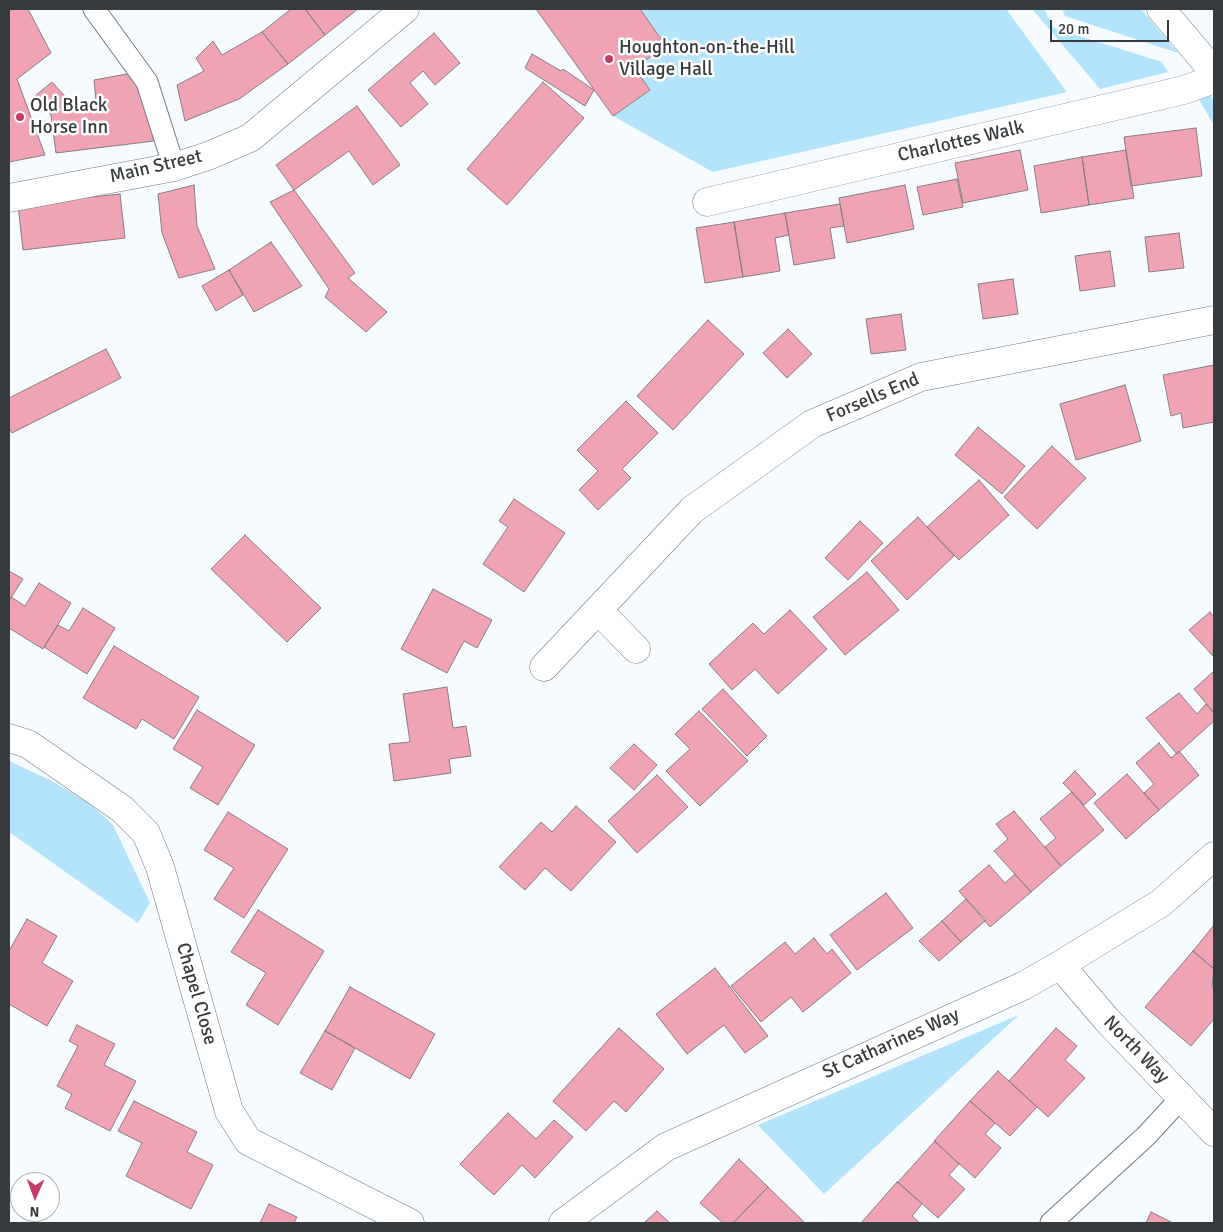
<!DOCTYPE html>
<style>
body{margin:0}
#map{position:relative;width:1223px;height:1232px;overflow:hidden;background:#f5fbfe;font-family:Signika,sans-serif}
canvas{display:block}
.frame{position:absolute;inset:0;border:10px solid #353b3e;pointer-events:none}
.north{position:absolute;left:10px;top:1172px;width:50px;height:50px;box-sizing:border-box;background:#fff;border:1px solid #aeb1b2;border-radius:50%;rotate:182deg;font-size:14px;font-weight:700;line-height:20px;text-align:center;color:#353b3e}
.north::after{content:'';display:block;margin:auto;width:18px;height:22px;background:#c73968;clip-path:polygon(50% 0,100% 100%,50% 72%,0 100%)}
.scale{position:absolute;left:1050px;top:20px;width:119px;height:22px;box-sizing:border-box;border:2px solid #353b3e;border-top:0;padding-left:6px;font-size:15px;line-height:18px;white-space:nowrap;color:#353b3e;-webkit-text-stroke:4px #fff;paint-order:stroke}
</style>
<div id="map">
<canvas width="1223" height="1232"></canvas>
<div class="frame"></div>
<div class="north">N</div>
<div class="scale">20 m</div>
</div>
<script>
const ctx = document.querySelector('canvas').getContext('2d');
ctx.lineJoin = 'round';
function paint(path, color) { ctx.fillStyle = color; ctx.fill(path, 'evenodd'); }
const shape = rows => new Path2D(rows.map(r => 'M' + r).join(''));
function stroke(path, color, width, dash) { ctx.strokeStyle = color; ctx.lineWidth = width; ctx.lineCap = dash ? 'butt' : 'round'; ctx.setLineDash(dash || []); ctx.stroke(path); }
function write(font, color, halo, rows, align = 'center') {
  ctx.font = font + ' Signika,sans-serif'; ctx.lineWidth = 5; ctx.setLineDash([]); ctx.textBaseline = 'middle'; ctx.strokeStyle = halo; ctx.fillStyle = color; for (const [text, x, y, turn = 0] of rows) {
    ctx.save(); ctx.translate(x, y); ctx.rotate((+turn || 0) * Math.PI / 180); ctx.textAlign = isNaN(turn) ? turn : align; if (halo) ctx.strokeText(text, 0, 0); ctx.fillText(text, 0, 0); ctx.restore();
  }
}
paint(shape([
 [640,9,1006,9,1067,92,713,172,613,116,650,90,634,68,666,46],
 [1032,9,1044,9,1054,28,1162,62,1168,72,1100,89],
 [1062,9,1141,9,1178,53,1065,16],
 [1208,91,1214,101,1214,125,1197,96],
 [9,761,50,780,89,803,113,825,150,903,138,923,9,832],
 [1019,1015,824,1194,758,1125]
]), '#b3e4fc');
const building = shape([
 [9,9,28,9,51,53,17,79,45,155,9,162,9,9],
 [291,9,305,9,325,35,288,64,262,32,291,9],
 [305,9,358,9,325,35,305,9],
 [536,9,640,9,666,46,634,68,650,90,613,116,536,9],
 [262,32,288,64,239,99,185,121,177,85,204,71,196,58,213,41,222,55,262,32],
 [434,33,460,63,435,85,423,71,410,83,428,104,401,127,368,90,434,33],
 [532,54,561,71,563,69,594,90,585,106,525,68,532,54],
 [138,72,154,141,56,153,51,115,35,96,52,82,72,104,96,101,94,80,138,72],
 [543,82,584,118,507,205,467,169,543,82],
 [357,106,400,165,373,185,349,151,294,190,276,165,357,106],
 [1196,128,1202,176,1131,186,1124,137,1196,128],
 [1020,150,1028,190,963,203,955,163,1020,150],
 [1126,150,1134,198,1089,205,1082,157,1126,150],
 [1082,157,1089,205,1041,213,1034,166,1082,157],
 [957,179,963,207,923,215,917,187,957,179],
 [194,185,197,226,215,269,179,278,162,233,158,194,194,185],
 [905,185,914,229,847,243,839,198,905,185],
 [294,190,355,273,348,278,387,312,366,332,325,297,329,289,270,202,294,190],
 [120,194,125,238,23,250,18,205,120,194],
 [840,204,844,226,830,228,835,258,794,265,785,213,840,204],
 [785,213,789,235,775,238,780,271,743,277,734,222,785,213],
 [734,222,743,277,705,283,696,228,734,222],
 [1179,233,1184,268,1149,272,1145,237,1179,233],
 [271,242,302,286,254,312,229,270,271,242],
 [1110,251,1115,286,1080,291,1075,256,1110,251],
 [229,270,243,295,216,311,202,286,229,270],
 [1013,279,1018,314,983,319,978,284,1013,279],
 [901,314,906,350,871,354,866,319,901,314],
 [708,320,744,354,673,430,637,396,708,320],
 [788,329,812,354,787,378,763,353,788,329],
 [106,349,121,378,12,433,9,427,9,398,106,349],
 [1214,365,1214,422,1183,428,1181,413,1171,416,1163,375,1214,365],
 [1125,385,1141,441,1076,460,1060,404,1125,385],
 [626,401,658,433,622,469,631,478,598,510,579,490,598,471,577,450,626,401],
 [978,427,1025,466,1002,494,955,455,978,427],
 [1052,446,1086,478,1037,529,1004,497,1052,446],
 [979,480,1009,515,959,560,927,527,979,480],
 [514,499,565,533,524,592,483,564,508,527,499,521,514,499],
 [918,517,954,556,907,600,871,561,918,517],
 [860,521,883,543,848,580,825,558,860,521],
 [245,535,321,608,287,642,211,569,245,535],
 [9,571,23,579,9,601,9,571],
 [867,572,899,610,845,655,813,617,867,572],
 [39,583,71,603,43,649,9,628,9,601,11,597,25,606,39,583],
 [433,589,492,620,477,648,464,641,447,673,401,649,433,589],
 [83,608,115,628,87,674,44,647,58,625,69,631,83,608],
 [790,610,827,649,778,694,755,669,732,690,709,664,753,623,764,634,790,610],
 [1210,612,1214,617,1213,656,1189,630,1210,612],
 [114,646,199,697,174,739,142,719,136,729,83,698,114,646],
 [1214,671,1214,713,1194,689,1214,671],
 [447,687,453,728,466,726,471,756,449,759,451,773,394,781,389,744,410,742,403,694,447,687],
 [723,689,767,736,747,756,702,709,723,689],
 [1179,693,1197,714,1206,704,1214,713,1214,721,1177,754,1146,718,1179,693],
 [197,710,255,745,218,805,190,788,203,767,173,749,197,710],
 [699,711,748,761,700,806,666,771,690,749,675,734,699,711],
 [1159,743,1171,758,1179,751,1199,775,1159,810,1144,793,1154,784,1136,763,1159,743],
 [634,744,657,765,634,790,610,768,634,744],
 [1075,771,1096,794,1084,805,1063,783,1075,771],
 [1127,774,1159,810,1126,839,1094,803,1127,774],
 [657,775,688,807,637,853,608,821,657,775],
 [1072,792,1104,830,1061,866,1045,847,1056,838,1040,819,1072,792],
 [576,806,616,842,571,891,545,868,525,890,499,867,541,822,552,832,576,806],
 [1014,811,1061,866,1031,892,994,851,1008,839,996,824,1014,811],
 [228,812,288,849,244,918,214,899,234,868,204,850,228,812],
 [989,865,1005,883,1015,874,1031,892,990,927,959,891,989,865],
 [886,893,913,928,857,970,830,935,886,893],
 [966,899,986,920,961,942,942,921,966,899],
 [258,910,324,951,278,1025,246,1005,266,973,231,952,258,910],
 [27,919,57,936,42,963,73,981,47,1026,9,1004,9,951,27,919],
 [942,921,961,942,939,961,919,941,942,921],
 [1214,925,1214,969,1193,951,1214,925],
 [814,938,827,954,832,949,851,973,803,1012,791,997,761,1022,731,986,785,942,795,954,814,938],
 [1193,951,1214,969,1212,987,1214,989,1214,1019,1191,1046,1145,1007,1193,951],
 [715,968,768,1036,745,1053,724,1025,687,1054,656,1014,715,968],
 [350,987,435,1034,410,1079,325,1031,350,987],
 [77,1025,115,1044,104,1065,136,1081,110,1131,65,1108,72,1094,57,1086,78,1046,69,1041,77,1025],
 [619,1028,664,1069,626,1112,614,1101,586,1131,553,1101,619,1028],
 [1056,1028,1077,1046,1065,1060,1085,1078,1048,1117,1009,1081,1056,1028],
 [325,1031,355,1048,332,1090,300,1073,325,1031],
 [998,1071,1037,1107,1010,1136,970,1101,998,1071],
 [134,1101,197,1132,187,1152,213,1165,191,1209,126,1176,142,1143,118,1131,134,1101],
 [970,1101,995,1123,985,1134,1001,1148,975,1178,934,1141,970,1101],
 [508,1113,536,1139,554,1120,573,1137,535,1178,522,1165,494,1195,460,1164,508,1113],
 [935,1141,959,1164,949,1175,965,1189,938,1218,898,1182,935,1141],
 [739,1159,768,1187,733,1223,723,1223,700,1203,739,1159],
 [897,1182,922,1204,912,1216,920,1223,861,1223,897,1182],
 [768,1187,805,1223,733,1223,768,1187],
 [269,1204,297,1217,294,1223,260,1223,269,1204],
 [657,1211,670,1223,644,1223,657,1211],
 [1151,1212,1173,1223,1146,1223,1151,1212]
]);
paint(building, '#efa3b3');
stroke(building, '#8b7c7f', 1);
const lane = shape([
 [94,9,147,82,174,167],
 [1051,1223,1146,1136,1182,1097]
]);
const street = shape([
 [1161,9,1214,72],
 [707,202,1184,90,1214,79],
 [598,610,636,649],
 [544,667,692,510,812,424,921,377,1214,320],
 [9,738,28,744,122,809,146,833,160,867,229,1111,248,1141,410,1223],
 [1060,965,1107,1020,1214,1132],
 [563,1223,666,1147,1023,986,1060,965,1161,903,1214,856]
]);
const secondary = shape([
 [9,198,174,167,208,156,250,138,405,9]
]);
stroke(lane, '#6f7b82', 23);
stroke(street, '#6f7b82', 29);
stroke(secondary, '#6f7b82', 29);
stroke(lane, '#fff', 21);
stroke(street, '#fff', 28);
stroke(secondary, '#fff', 28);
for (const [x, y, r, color] of [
 [609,59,5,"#c73968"],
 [20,117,5,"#c73968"]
]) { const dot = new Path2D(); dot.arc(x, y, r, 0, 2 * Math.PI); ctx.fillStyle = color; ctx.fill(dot); stroke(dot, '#fff', 2); }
write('19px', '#353b3e', '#fff', [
 ["Houghton-on-the-Hill",619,48],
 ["Village Hall",619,70],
 ["Old Black",30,106],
 ["Horse Inn",30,128]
], 'left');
write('19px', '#353b3e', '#fff', [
 ["Charlottes Walk",961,142,-13],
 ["Main Street",156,167,-13],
 ["Forsells End",873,398,-23],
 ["Chapel Close",196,994,74],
 ["St Catharines Way",891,1044,-24],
 ["North Way",1136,1050,46]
]);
</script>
